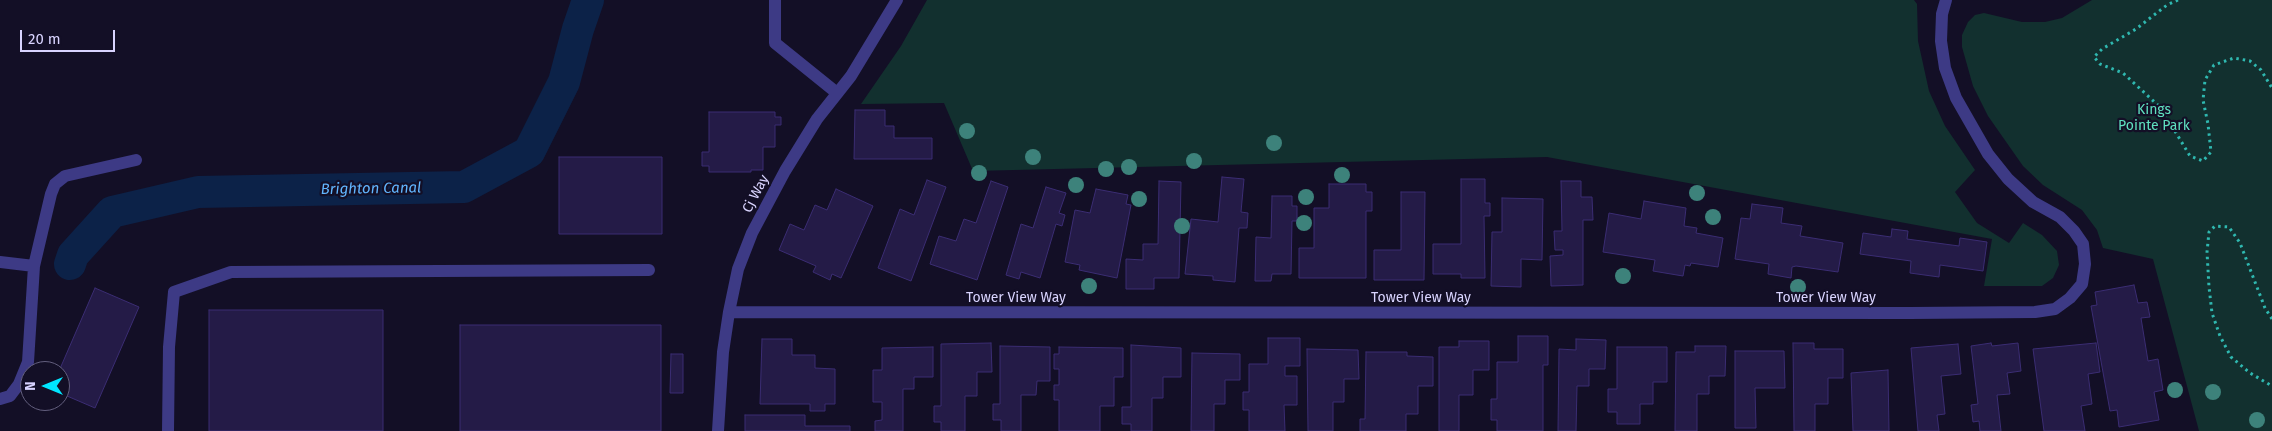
<!DOCTYPE html>
<style>
body{margin:0}
#map{position:relative;width:2272px;height:431px;overflow:hidden;background:#130f26;font-family:"Fira Sans",sans-serif}
canvas{display:block}
.north{position:absolute;left:20px;top:361px;width:50px;height:50px;box-sizing:border-box;background:#130f26;border:1px solid #625e7d;border-radius:50%;rotate:270deg;font-size:14px;font-weight:700;line-height:20px;text-align:center;color:#d9d4ff}
.north::after{content:'';display:block;margin:auto;width:18px;height:22px;background:#00e5ff;clip-path:polygon(50% 0,100% 100%,50% 72%,0 100%)}
.scale{position:absolute;left:20px;top:30px;width:95px;height:22px;box-sizing:border-box;border:2px solid #d9d4ff;border-top:0;padding-left:6px;font-size:15px;line-height:18px;white-space:nowrap;color:#d9d4ff;-webkit-text-stroke:4px #130f26;paint-order:stroke}
</style>
<div id="map">
<canvas width="2272" height="431"></canvas>
<div class="north">N</div>
<div class="scale">20 m</div>
</div>
<script>
const ctx = document.querySelector('canvas').getContext('2d');
ctx.lineJoin = 'round';
function paint(path, color) { ctx.fillStyle = color; ctx.fill(path, 'evenodd'); }
const shape = rows => new Path2D(rows.map(r => 'M' + r).join(''));
function stroke(path, color, width, dash) { ctx.strokeStyle = color; ctx.lineWidth = width; ctx.lineCap = dash ? 'butt' : 'round'; ctx.setLineDash(dash || []); ctx.stroke(path); }
function write(font, color, halo, rows, align = 'center') {
  ctx.font = font + ' "Fira Sans",sans-serif'; ctx.lineWidth = 4.5; ctx.setLineDash([]); ctx.textBaseline = 'middle'; ctx.strokeStyle = halo; ctx.fillStyle = color; for (const [text, x, y, turn = 0] of rows) {
    ctx.save(); ctx.translate(x, y); ctx.rotate((+turn || 0) * Math.PI / 180); ctx.textAlign = isNaN(turn) ? turn : align; if (halo) ctx.strokeText(text, 0, 0); ctx.fillText(text, 0, 0); ctx.restore();
  }
}
paint(shape([
 [927,0,1914,0,1917,4,1918,41,1929,91,1945,126,1975,170,1955,192,1977,223,2009,243,2023,223,2042,235,2057,251,2059,265,2053,278,2042,286,1984,286,1992,239,1547,157,973,171,944,103,861,104,901,46],
 [2092,0,2272,0,2272,431,2199,431,2153,259,2103,248,2097,230,2082,210,2043,185,2023,166,1988,116,1973,86,1962,47,1962,35,1968,22,1975,15,1984,13,2022,22,2045,22,2062,18]
]), '#12302f');
stroke(shape([
 [70,264,73,255,112,212,198,192,464,187,529,152,564,82,578,29,588,0]
]), '#0c2248', 32);
const building = shape([
 [855,110,885,110,885,126,894,126,894,138,932,138,932,159,854,159,855,110],
 [709,112,775,112,775,117,781,117,781,125,775,125,775,147,763,147,763,170,751,170,751,172,709,172,709,166,702,166,702,152,709,152,709,112],
 [559,157,662,157,662,234,559,234,559,157],
 [1222,177,1244,179,1241,212,1248,213,1247,228,1239,228,1235,282,1213,280,1213,276,1185,274,1191,219,1218,222,1222,177],
 [1461,179,1485,179,1485,203,1490,203,1490,216,1484,216,1485,278,1461,278,1461,274,1433,274,1433,244,1461,244,1461,179],
 [927,180,946,187,911,281,878,268,900,209,914,215,927,180],
 [991,181,1008,187,977,280,930,264,939,236,956,241,964,219,976,223,991,181],
 [1159,181,1181,182,1179,278,1154,278,1154,289,1126,289,1126,259,1143,260,1143,244,1158,244,1159,181],
 [1561,181,1581,181,1581,197,1592,197,1593,220,1583,220,1583,285,1551,286,1550,256,1563,255,1563,250,1555,250,1554,231,1562,231,1561,181],
 [1329,184,1366,184,1366,192,1372,192,1372,211,1366,211,1366,278,1299,278,1299,248,1314,248,1314,208,1329,208,1329,184],
 [1046,187,1066,193,1059,213,1065,215,1062,226,1056,224,1040,278,1021,272,1019,279,1006,275,1021,224,1033,228,1046,187],
 [836,189,873,206,841,278,832,274,830,280,813,272,816,266,779,250,790,224,804,230,815,205,827,210,836,189],
 [1096,189,1128,195,1126,204,1131,205,1117,278,1079,270,1080,265,1065,262,1075,210,1090,213,1096,189],
 [1401,192,1425,192,1424,280,1374,280,1374,250,1401,250,1401,192],
 [1272,196,1292,196,1292,206,1297,206,1297,221,1292,221,1291,274,1272,274,1271,281,1255,281,1256,237,1271,238,1272,196],
 [1502,198,1543,199,1542,260,1521,259,1521,287,1491,286,1492,232,1502,232,1502,198],
 [1644,201,1686,208,1684,226,1697,228,1696,233,1723,238,1718,267,1691,263,1690,266,1685,265,1683,276,1653,271,1655,260,1603,252,1609,213,1641,219,1644,201],
 [1752,204,1783,208,1781,223,1802,226,1800,236,1843,243,1838,272,1796,266,1792,267,1791,278,1768,274,1769,264,1735,259,1741,218,1750,219,1752,204],
 [1892,229,1908,231,1907,239,1959,246,1960,238,1987,242,1983,271,1940,265,1939,277,1910,273,1911,261,1860,254,1863,233,1891,237,1892,229],
 [2134,285,2138,303,2147,302,2150,317,2141,318,2148,361,2158,359,2163,390,2154,392,2159,420,2119,427,2117,410,2110,411,2091,306,2097,305,2095,292,2134,285],
 [95,288,139,307,95,408,60,393,59,371,95,288],
 [209,310,383,310,383,431,209,431,209,310],
 [460,325,661,325,661,431,460,431,460,325],
 [1518,336,1548,336,1548,365,1543,365,1543,431,1497,431,1497,420,1491,420,1491,399,1497,399,1497,362,1518,362,1518,336],
 [1268,338,1300,338,1300,366,1285,366,1285,376,1297,376,1297,405,1284,405,1285,431,1249,431,1249,410,1243,410,1243,392,1249,392,1249,364,1268,364,1268,338],
 [762,339,792,339,792,355,815,355,815,368,835,369,835,404,825,404,825,411,810,411,810,404,760,404,762,339],
 [1576,339,1606,340,1605,369,1589,369,1589,386,1577,386,1576,431,1558,431,1559,349,1576,350,1576,339],
 [1459,341,1489,341,1489,370,1473,370,1473,395,1459,395,1459,431,1439,431,1439,347,1459,347,1459,341],
 [991,343,992,372,977,372,977,396,965,396,965,431,941,431,941,422,934,422,934,406,941,406,941,344,991,343],
 [1793,343,1814,343,1814,349,1843,349,1843,378,1828,378,1828,404,1815,404,1815,431,1794,431,1793,343],
 [1991,343,1992,346,2018,343,2021,371,2007,373,2010,394,1997,395,2001,431,1980,431,1979,421,1973,422,1971,405,1978,404,1971,346,1991,343],
 [2096,343,2100,372,2088,374,2092,404,2081,406,2085,431,2044,431,2033,349,2096,343],
 [1958,344,1961,374,1941,376,1945,414,1937,415,1939,431,1918,431,1911,348,1958,344],
 [1131,345,1181,348,1181,377,1163,377,1163,398,1152,398,1152,431,1131,431,1131,424,1122,424,1122,407,1131,407,1131,345],
 [1000,346,1050,347,1050,381,1037,381,1036,395,1021,395,1021,431,1001,431,1001,420,993,420,993,404,1000,404,1000,346],
 [1695,346,1726,346,1725,376,1709,376,1709,394,1697,394,1697,431,1675,431,1676,352,1695,352,1695,346],
 [933,347,933,377,914,377,914,389,903,389,903,431,875,431,875,421,882,420,882,402,873,402,873,370,882,370,882,348,933,347],
 [1059,347,1123,348,1123,377,1114,377,1114,406,1100,406,1100,431,1059,431,1059,400,1054,400,1054,385,1059,385,1059,369,1054,369,1054,354,1059,354,1059,347],
 [1617,347,1667,347,1667,382,1653,382,1653,404,1640,404,1640,424,1617,424,1617,412,1608,412,1608,389,1617,389,1617,347],
 [1307,349,1358,350,1359,379,1344,379,1344,402,1333,402,1333,431,1308,431,1307,349],
 [1735,351,1784,351,1785,388,1755,388,1756,428,1735,428,1735,351],
 [1366,352,1407,352,1407,356,1433,357,1433,386,1418,386,1418,414,1406,414,1406,431,1360,431,1360,419,1365,419,1366,352],
 [1192,353,1240,354,1240,380,1225,380,1225,404,1214,404,1214,431,1191,431,1192,353],
 [671,354,683,354,683,393,670,393,671,354],
 [1888,370,1889,431,1853,431,1851,373,1888,370],
 [745,415,805,415,805,426,850,426,850,431,745,431,745,415]
]);
paint(building, '#241b47');
stroke(building, '#3b2d73', 1);
stroke(shape([
 [2178,0,2167,5,2136,29,2102,49,2094,57,2100,64,2123,73,2161,108,2190,156,2203,161,2211,152,2208,124,2203,100,2205,80,2214,65,2234,58,2250,61,2261,70,2272,88],
 [2272,319,2265,308,2240,243,2229,227,2215,226,2209,232,2207,252,2209,287,2212,313,2220,336,2231,357,2250,373,2272,386]
]), '#2fb8b0', 3, [2.5, 4]);
stroke(shape([
 [775,0,775,43,837,93],
 [0,262,34,266,51,194,55,184,65,176,136,160],
 [0,399,10,396,19,384,28,362,34,266],
 [168,431,169,347,174,292,231,272,649,270]
]), '#3d3a85', 12);
stroke(shape([
 [729,312,1910,313,2035,312,2055,309,2070,298,2082,284,2085,264,2083,244,2074,231,2060,217,2033,202,2008,179,1988,154,1956,98,1945,68,1941,41,1942,14,1946,0],
 [718,431,723,352,729,312,738,269,752,233,785,171,817,119,851,76,897,0]
]), '#3d3a85', 12);
ctx.fillStyle = '#3d827b';
for (const [x, y] of [
 [967,131],
 [1274,143],
 [1033,157],
 [1194,161],
 [1129,167],
 [1106,169],
 [979,173],
 [1342,175],
 [1076,185],
 [1697,193],
 [1306,197],
 [1139,199],
 [1713,217],
 [1304,223],
 [1182,226],
 [1623,276],
 [1089,286],
 [1798,287],
 [2175,390],
 [2213,392],
 [2257,420]
]) { ctx.beginPath(); ctx.arc(x, y, 8, 0, 2 * Math.PI); ctx.fill(); }
write('14px', '#5fe0c0', '#130f26', [
 ["Kings",2154,110],
 ["Pointe Park",2154,126]
]);
write('14px', '#d9d4ff', '#130f26', [
 ["Cj Way",756,194,-62],
 ["Tower View Way",1016,298],
 ["Tower View Way",1421,298],
 ["Tower View Way",1826,298]
]);
write('italic 15px', '#62b6ff', '#130f26', [
 ["Brighton Canal",371,189,-1]
]);
</script>
